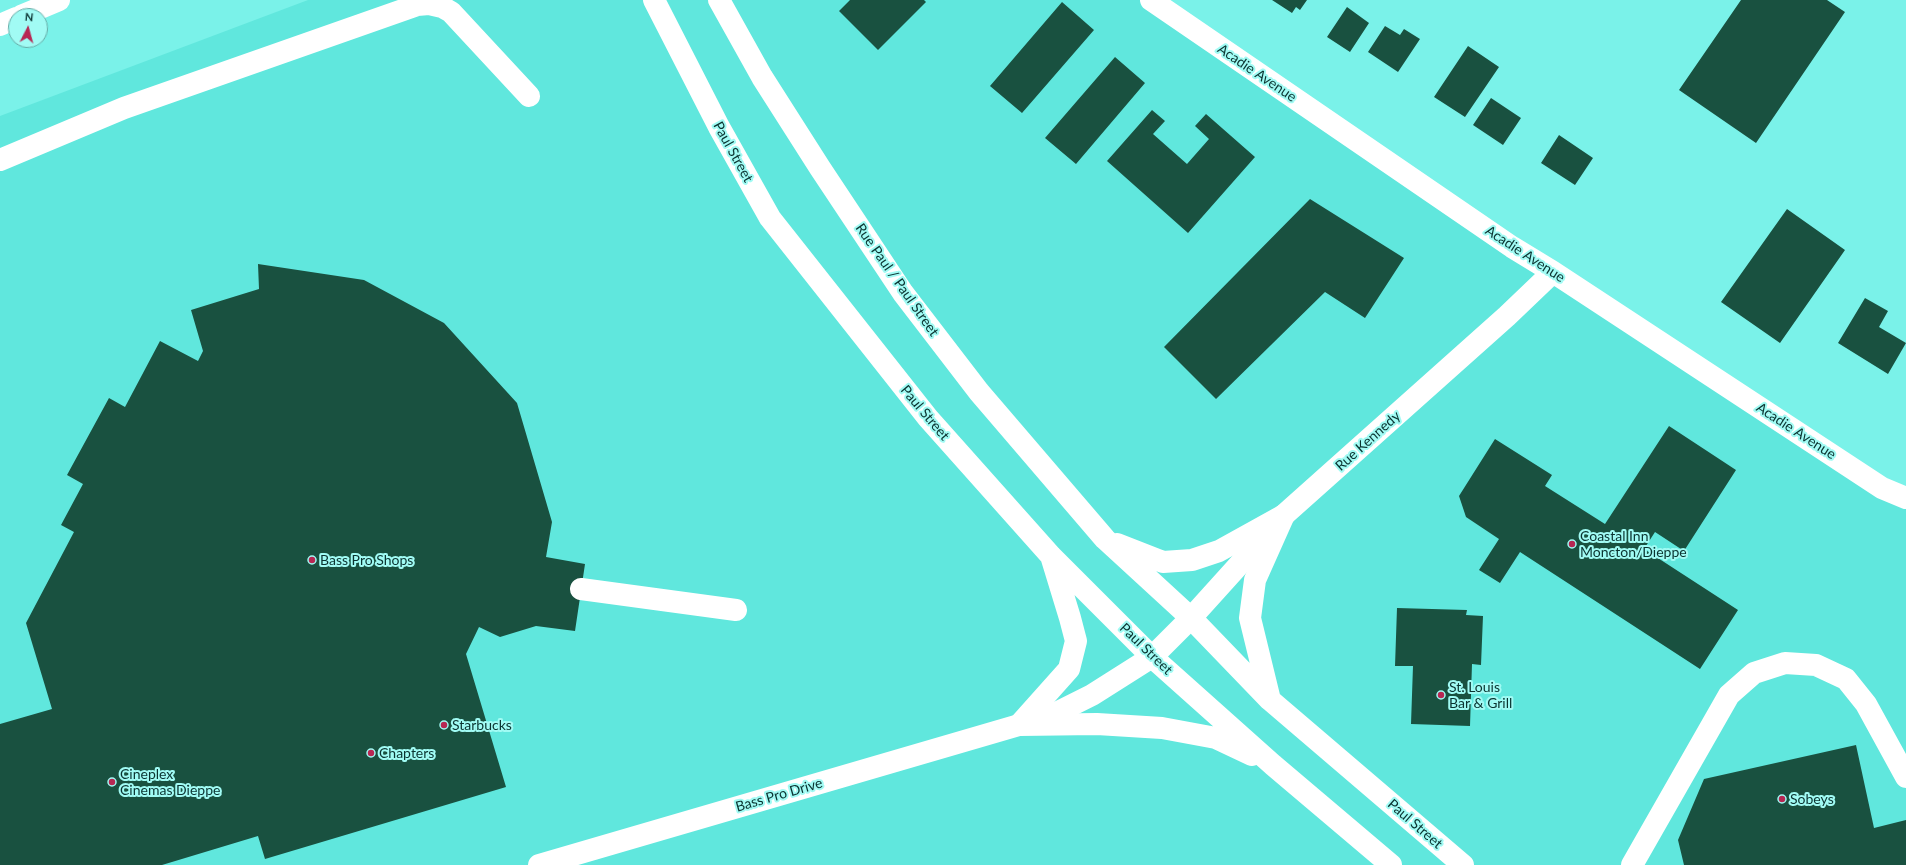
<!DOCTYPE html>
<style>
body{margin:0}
#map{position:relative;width:1906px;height:865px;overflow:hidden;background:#7af2e9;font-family:Lato,sans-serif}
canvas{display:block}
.north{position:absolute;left:8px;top:8px;width:40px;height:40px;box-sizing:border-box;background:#a1fbf4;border:1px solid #65aba6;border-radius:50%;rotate:6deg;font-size:11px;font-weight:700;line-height:16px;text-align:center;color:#0a3330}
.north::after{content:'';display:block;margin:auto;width:14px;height:18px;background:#b72753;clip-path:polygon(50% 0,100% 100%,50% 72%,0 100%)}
</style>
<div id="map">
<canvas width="1906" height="865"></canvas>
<div class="north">N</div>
</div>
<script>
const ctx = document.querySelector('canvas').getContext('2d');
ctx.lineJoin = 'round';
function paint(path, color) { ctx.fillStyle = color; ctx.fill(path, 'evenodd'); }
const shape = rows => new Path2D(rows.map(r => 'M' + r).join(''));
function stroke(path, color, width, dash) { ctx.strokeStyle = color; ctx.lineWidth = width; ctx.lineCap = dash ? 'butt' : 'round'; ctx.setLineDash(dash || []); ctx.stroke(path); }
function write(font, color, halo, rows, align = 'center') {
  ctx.font = font + ' Lato,sans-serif'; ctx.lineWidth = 4; ctx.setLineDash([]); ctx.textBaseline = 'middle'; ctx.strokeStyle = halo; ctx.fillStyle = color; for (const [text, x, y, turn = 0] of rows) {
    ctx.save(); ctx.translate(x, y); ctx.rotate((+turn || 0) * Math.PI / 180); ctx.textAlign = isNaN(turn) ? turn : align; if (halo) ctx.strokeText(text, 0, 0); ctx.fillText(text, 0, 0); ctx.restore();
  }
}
paint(shape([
 [308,0,1151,0,1906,498,1906,865,0,865,0,116]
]), '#60e7dd');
paint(shape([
 [850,0,924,0,926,2,878,50,839,11],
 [1272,0,1307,0,1300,10,1296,7,1292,13],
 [1741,0,1827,0,1845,12,1756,143,1679,90],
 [1062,2,1094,30,1022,113,990,86],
 [1347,7,1369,23,1350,52,1327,37],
 [1385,26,1400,35,1404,29,1420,39,1398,72,1368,52],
 [1468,46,1499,67,1465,117,1434,97],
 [1115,57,1145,83,1076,164,1045,138],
 [1491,98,1521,118,1503,145,1473,125],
 [1152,110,1165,121,1153,134,1187,164,1209,139,1195,126,1206,114,1255,157,1188,233,1107,161],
 [1559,135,1593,158,1575,185,1541,163],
 [1310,199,1404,258,1365,318,1325,292,1216,399,1164,347],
 [1787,209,1845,250,1780,343,1721,302],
 [258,264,364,280,444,323,517,403,552,522,546,557,585,564,575,631,536,626,500,637,479,627,466,654,506,787,265,859,258,836,162,865,0,865,0,724,52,709,26,623,74,532,61,525,83,484,67,475,109,398,125,407,160,341,198,361,203,351,191,310,259,289],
 [1865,298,1888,311,1879,327,1906,343,1888,374,1838,343],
 [1669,426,1736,470,1684,551,1655,532,1644,549,1738,610,1700,669,1520,552,1500,583,1479,570,1499,539,1466,517,1459,496,1495,439,1552,475,1545,486,1605,524],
 [1397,608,1467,610,1466,615,1483,616,1481,665,1472,664,1470,726,1411,724,1413,666,1395,666],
 [1856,745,1874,828,1906,820,1906,865,1684,865,1678,840,1704,779]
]), '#195140');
stroke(shape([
 [1151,0,1512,247,1553,272,1882,488,1906,498],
 [0,160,124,108,417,5,429,4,442,7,451,12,529,96],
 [581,589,736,610],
 [539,865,1019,725,1058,712,1092,695,1152,657,1191,618,1284,515,1507,316,1553,272],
 [1632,865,1729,695,1754,673,1785,663,1816,665,1846,679,1866,704,1906,777]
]), '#fff', 22);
stroke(shape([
 [654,0,719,127,770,218,928,418,1051,556,1152,657,1273,765,1391,865],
 [719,0,762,77,820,168,903,293,979,392,1105,539,1191,618,1270,700,1463,865],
 [1117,544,1163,562,1192,560,1219,551,1284,515],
 [1270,700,1250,618,1255,580,1284,515],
 [1019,725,1097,724,1162,728,1216,738,1252,755],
 [1019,725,1069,669,1076,641,1070,618,1052,559]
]), '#fff', 22);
stroke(shape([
 [21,16,59,0],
 [0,25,16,18]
]), '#fff', 22);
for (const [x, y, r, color] of [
 [1572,544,4,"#b72753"],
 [312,560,4,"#b72753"],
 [1441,695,4,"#b72753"],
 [444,725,4,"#b72753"],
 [371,753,4,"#b72753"],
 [112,782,4,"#b72753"],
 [1782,799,4,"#b72753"]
]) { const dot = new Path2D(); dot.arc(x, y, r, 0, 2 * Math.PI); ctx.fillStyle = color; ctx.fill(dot); stroke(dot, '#a1fbf4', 1.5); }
write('14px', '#0a3330', '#a1fbf4', [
 ["Acadie Avenue",1257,73,34],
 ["Paul Street",733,152,61],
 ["Acadie Avenue",1525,254,33],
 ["Rue Paul / Paul Street",897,280,55],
 ["Paul Street",925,413,50],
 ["Acadie Avenue",1796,431,33],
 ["Rue Kennedy",1368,441,-42],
 ["Paul Street",1146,649,44],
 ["Bass Pro Drive",779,795,-16],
 ["Paul Street",1415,824,41]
]);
write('14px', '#0a3330', '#a1fbf4', [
 ["Coastal Inn",1580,536],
 ["Moncton/Dieppe",1580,552],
 ["Bass Pro Shops",320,560],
 ["St. Louis",1449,687],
 ["Bar & Grill",1449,703],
 ["Starbucks",452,725],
 ["Chapters",379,753],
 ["Cineplex",120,774],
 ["Cinemas Dieppe",120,790],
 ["Sobeys",1790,799]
], 'left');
</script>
